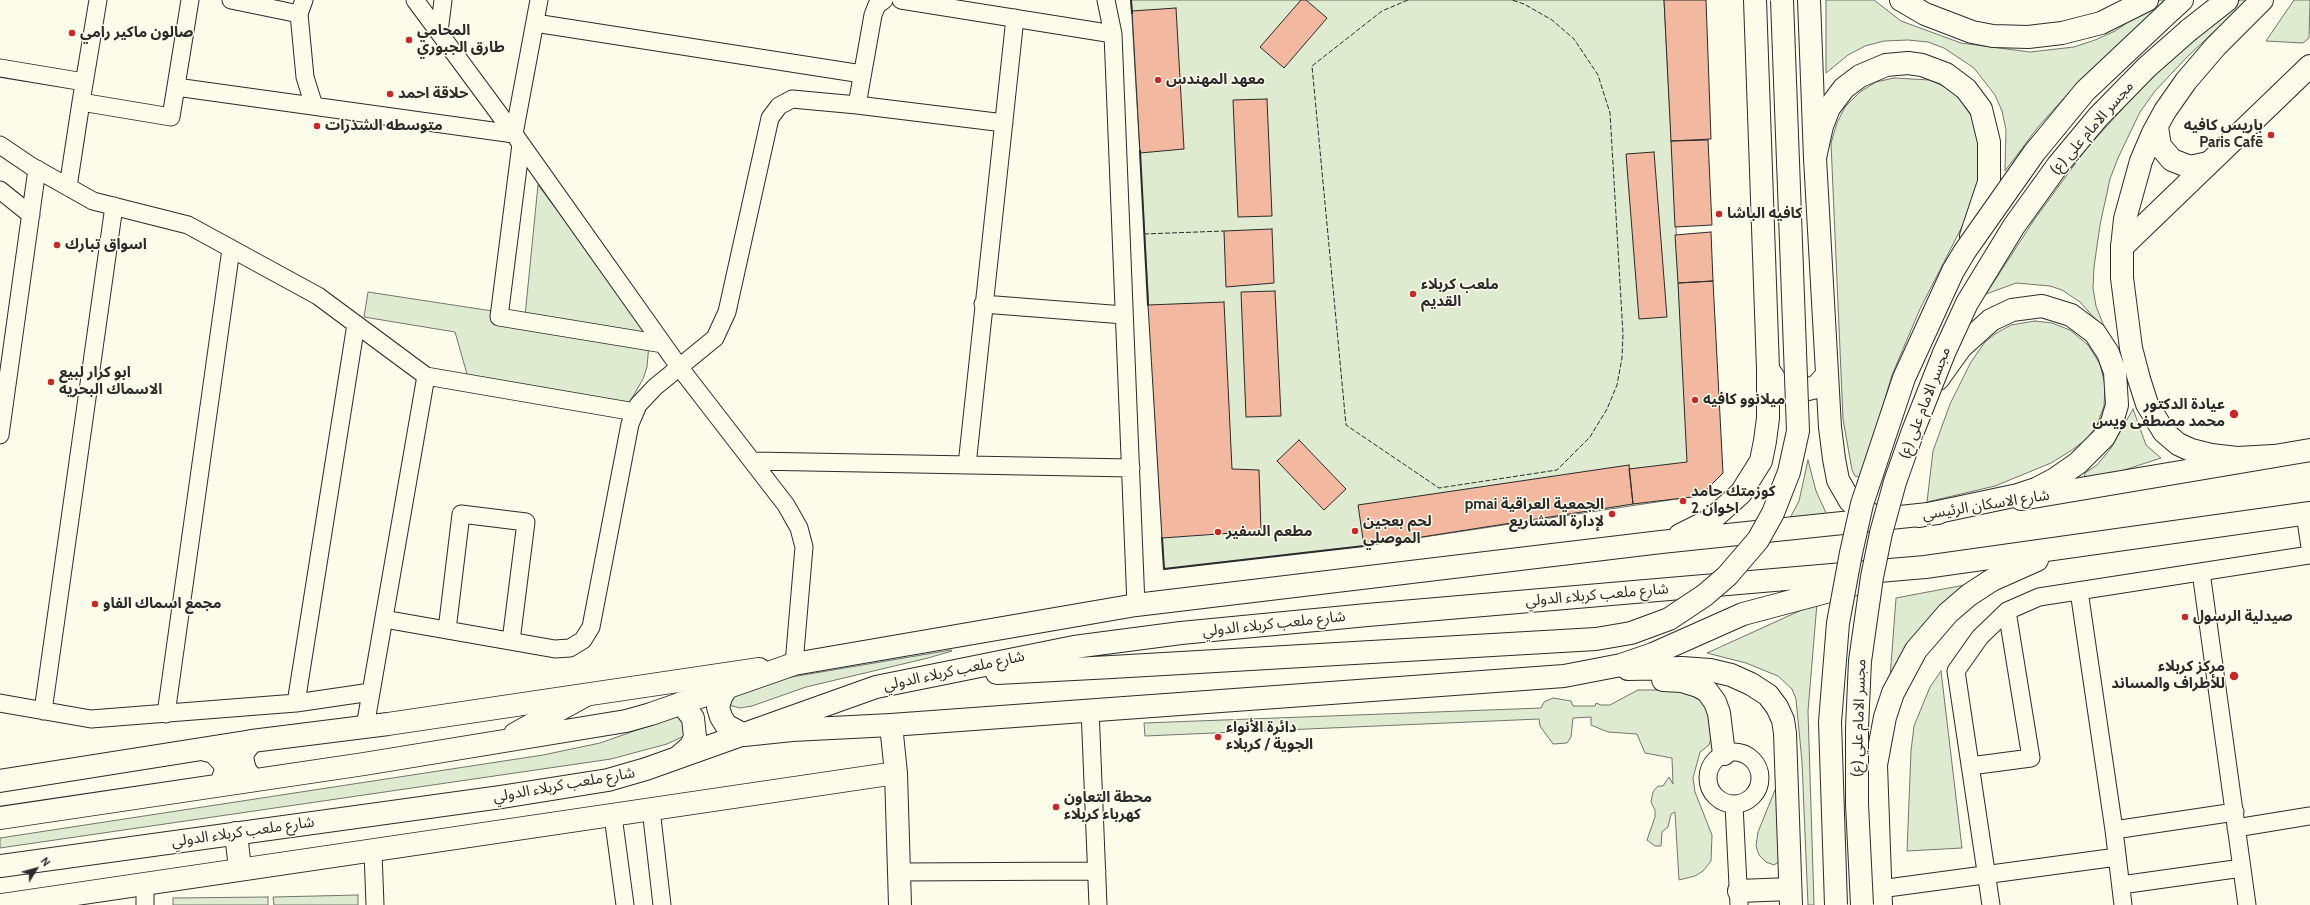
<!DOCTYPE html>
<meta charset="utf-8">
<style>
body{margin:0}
#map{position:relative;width:2310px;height:905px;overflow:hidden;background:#fdfbea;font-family:Cabin,sans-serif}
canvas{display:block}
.north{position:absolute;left:16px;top:849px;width:40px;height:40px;-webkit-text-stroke:3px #fdfbea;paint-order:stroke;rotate:53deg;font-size:11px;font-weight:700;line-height:16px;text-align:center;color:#2b2b2b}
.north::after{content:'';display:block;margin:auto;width:14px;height:18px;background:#2b2b2b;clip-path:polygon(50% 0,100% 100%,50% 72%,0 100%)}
</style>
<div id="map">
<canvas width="2310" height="905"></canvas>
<div class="north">N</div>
</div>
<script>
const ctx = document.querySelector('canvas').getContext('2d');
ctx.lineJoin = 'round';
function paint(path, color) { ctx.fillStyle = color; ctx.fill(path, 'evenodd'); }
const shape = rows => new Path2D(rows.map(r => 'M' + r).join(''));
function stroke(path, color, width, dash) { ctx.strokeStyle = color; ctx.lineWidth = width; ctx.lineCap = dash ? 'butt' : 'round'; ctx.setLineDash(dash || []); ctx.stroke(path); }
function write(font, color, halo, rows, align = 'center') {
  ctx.font = font + ' Cabin,"Noto Sans Arabic",sans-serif'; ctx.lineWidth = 3; ctx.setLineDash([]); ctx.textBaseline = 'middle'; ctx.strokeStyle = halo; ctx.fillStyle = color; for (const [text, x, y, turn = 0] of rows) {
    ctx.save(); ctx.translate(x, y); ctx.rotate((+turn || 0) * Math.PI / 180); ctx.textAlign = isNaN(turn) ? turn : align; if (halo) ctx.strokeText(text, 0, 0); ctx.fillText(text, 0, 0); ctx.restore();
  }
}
const green = shape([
 [1131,0,1664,0,1690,497,1364,546,1164,569,1131,0],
 [1826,0,1874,0,1901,21,1961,43,2030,52,2074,47,2095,40,2115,31,2160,0,2168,0,2074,87,2038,127,2005,171,2006,130,2002,111,1995,95,1974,68,1944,48,1928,42,1908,40,1884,41,1865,46,1848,55,1826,73,1826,0],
 [2240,0,2248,0,2188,56,2155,91,2140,112,2118,158,2110,179,2100,225,2094,267,2093,288,2096,306,2106,331,2080,302,2062,290,2050,286,2016,283,1986,294,2034,220,2086,149,2166,61,2240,0],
 [2294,0,2310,0,2309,38,2303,43,2266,41,2294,0],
 [1894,78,1930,80,1947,88,1960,99,1978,126,1981,167,1972,207,1920,309,1892,375,1867,460,1859,477,1855,476,1852,470,1843,419,1831,143,1837,123,1845,107,1860,92,1876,82,1894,78],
 [538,185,650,333,647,367,643,379,628,405,469,381,455,332,364,317,368,292,525,316,538,185],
 [2035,321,2052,323,2070,330,2088,345,2100,364,2105,385,2104,406,2097,425,2087,439,2072,450,2051,463,1995,486,1927,502,1933,451,1950,404,1971,362,1985,342,1995,334,2011,325,2035,321],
 [2133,409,2146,445,2161,458,2103,477,2084,479,2085,473,2097,465,2111,448,2133,409],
 [1808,460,1816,491,1827,515,1790,518,1799,501,1808,460],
 [1970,584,1890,678,1896,598,1970,584],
 [1817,603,1808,711,1814,905,1808,905,1802,762,1796,699,1792,689,1778,676,1746,663,1707,653,1817,603],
 [951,650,952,651,928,658,806,687,752,706,740,708,725,704,727,694,750,684,951,650],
 [1941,671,1962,848,1907,851,1911,751,1914,726,1930,687,1941,671],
 [1638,690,1690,690,1711,709,1711,739,1709,745,1700,752,1693,778,1695,792,1712,835,1711,861,1703,871,1695,876,1679,880,1675,812,1671,814,1668,827,1662,832,1661,846,1655,846,1647,840,1655,817,1655,810,1651,802,1653,792,1658,786,1663,786,1669,777,1673,784,1672,758,1645,753,1637,734,1608,732,1591,725,1591,717,1573,718,1571,737,1567,743,1553,744,1540,726,1539,719,1145,736,1144,723,1541,708,1544,702,1553,698,1571,701,1573,706,1595,706,1596,703,1601,705,1610,705,1638,690],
 [680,715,688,734,667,744,611,759,0,848,0,838,543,755,600,743,680,715],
 [1775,790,1780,808,1780,861,1774,865,1766,862,1759,855,1756,846,1758,832,1775,790],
 [358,895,358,905,274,905,273,897,358,895],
 [268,897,268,905,173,905,173,898,268,897]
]);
paint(green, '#deebd1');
stroke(green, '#74746e', 1);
const building = shape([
 [1301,0,1306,0,1327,18,1284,68,1260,47,1301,0],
 [1664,0,1706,0,1711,139,1671,141,1664,0],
 [1176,8,1184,149,1140,153,1132,11,1176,8],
 [1267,99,1272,216,1238,217,1233,100,1267,99],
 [1708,140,1712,225,1675,227,1671,141,1708,140],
 [1654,152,1667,317,1639,319,1626,154,1654,152],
 [1272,229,1274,283,1226,287,1224,231,1272,229],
 [1711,232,1713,281,1678,283,1675,235,1711,232],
 [1713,281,1723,473,1700,496,1633,504,1629,469,1687,462,1678,283,1713,281],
 [1275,291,1281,416,1246,417,1241,292,1275,291],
 [1224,302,1232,469,1259,470,1261,531,1162,538,1148,305,1224,302],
 [1299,440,1346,489,1324,510,1277,461,1299,440],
 [1629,465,1633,504,1364,546,1358,505,1629,465]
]);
paint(building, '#f2b8a0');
stroke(building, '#2b2b2b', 1);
const minor = shape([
 [98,0,81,102,171,117,190,0],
 [231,0,299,14],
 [304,0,299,14,305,77,314,106],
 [415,0,514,134,680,368,786,505,799,528,804,547,794,664],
 [901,0,1113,34],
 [1106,0,1113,34,1136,605],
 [535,23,862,74],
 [439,32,443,0],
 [0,68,84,82],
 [176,87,514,134,539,0],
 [857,105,1004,123],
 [521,144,499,317,663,344],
 [0,145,31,166,93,201,188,225,318,296,426,376,635,412],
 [68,187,81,102],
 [0,190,31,215],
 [983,304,1124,315],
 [0,435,37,169],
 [754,461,1131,468],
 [967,465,1015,18],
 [2305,514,2310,547],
 [2201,572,2247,905],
 [2079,591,2114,830,2123,905],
 [384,619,555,649,570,648,583,640,591,627,630,424,638,405,655,387,715,338,727,312,770,118,779,106,792,99,857,105,873,15,877,5,884,0],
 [447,630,461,514,526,522,511,641],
 [0,703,91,719,296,703,371,692],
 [296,703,356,324],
 [1090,709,1098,905],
 [43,711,114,206],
 [166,714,231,249],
 [365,727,426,376],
 '1708 778a26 26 0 1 1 52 0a26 26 0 1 1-52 0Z',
 [1970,766,2031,758,2007,611],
 [1734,805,1739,905],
 [651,809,662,905],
 [613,816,625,905],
 [2236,828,2310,816],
 [2114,830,2235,812],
 [373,852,375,905],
 [899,872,1097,871],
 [145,882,145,905],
 [2121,885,2242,868],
 [1880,889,2117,857],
 [1991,905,1956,671,1980,637,2007,611,2039,597,2310,555]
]);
const tertiary = shape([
 [891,725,896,773,900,905],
 [0,781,252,741,388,724,759,669],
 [2,905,896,773]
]);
const secondary = shape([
 [2122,247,2310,66]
]);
const primary = shape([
 [1809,0,1815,158,1830,427,1834,459,1838,480,1850,501,1859,509,1877,517],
 [1768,369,1777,383,1784,388,1800,391,1816,387,1827,375],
 [2021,499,2310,450],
 [1680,535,1712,519,1741,493,1761,461,1765,441,1768,418,1768,369,1755,0],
 [1628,669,1682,668,1710,670,1731,675,1751,684,1768,695,1777,707,1783,720,1785,733,1791,905],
 [997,673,1112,667],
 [1663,680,1682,681,1698,686,1707,691,1715,702,1719,713,1724,754],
 [735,683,726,689,721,697,718,707,721,717,726,725,744,735,792,730,891,725,1564,676,1621,665,1653,654,1743,614,1856,584],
 [515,734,586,695],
 [252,741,244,751,242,758,245,770,253,780],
 [206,750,214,752,224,763,226,770,221,784],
 [677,758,691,746,695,737,693,718,681,703],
 [0,818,364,764,626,721,651,714,794,664,1136,605,1661,542,1938,513],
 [236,833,240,869],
 [0,866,501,797,608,780,646,769,876,687,1074,647,1181,633,1367,615,1925,567,2310,513],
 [1739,891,1790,889],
 [1881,905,1876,765,1885,717,1893,693,1916,650,1948,613,1969,595,1992,580,2037,560]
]);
const trunk = shape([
 [1901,0,1925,14,1972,32,1993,36,2028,37,2062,33,2101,23,2147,0],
 [2262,0,2216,46,2186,81,2165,111,2153,133,2141,161,2125,219,2122,247,2122,278,2131,348,2139,379,2147,404,2164,432,2178,444,2191,450,2211,455,2237,458,2274,456],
 [2171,10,2182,0],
 [2189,30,2227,0],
 [2157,127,2160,146,2172,160,2190,167,2208,163],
 [1815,158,1822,126,1829,108,1844,88,1860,76,1886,65,1908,63,1922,65,1946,74,1966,89,1981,109,1989,142,1989,182,1971,236],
 [1919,516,2018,495,2036,489,2055,479,2078,463,2104,437,2112,422,2117,405,2115,372,2108,353,2095,333,2071,315,2042,306,2012,310,1991,320,1961,347,1938,379]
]);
stroke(minor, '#2b2b2b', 19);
stroke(tertiary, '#2b2b2b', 24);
stroke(secondary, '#2b2b2b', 24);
stroke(primary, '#2b2b2b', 24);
stroke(trunk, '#2b2b2b', 24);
stroke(minor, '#fdfbea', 17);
stroke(tertiary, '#fdfbea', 22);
stroke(secondary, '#fdfbea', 22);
stroke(primary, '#fdfbea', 22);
stroke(trunk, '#fdfbea', 22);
const primaryBridge = shape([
 [1112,667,1596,639,1631,633,1669,619,1705,595,1727,576,1758,540,1773,513,1789,472,1798,431,1782,0]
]);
const trunkBridge = shape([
 [1836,905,1830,722,1838,623,1851,553,1862,504,1904,378,1953,271,1965,251,2034,153,2085,91,2171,10],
 [1862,905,1857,804,1857,728,1860,661,1872,577,1881,533,1895,482,1913,431,1944,353,1967,303,2014,226,2058,165,2098,117,2147,67,2189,30]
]);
stroke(primaryBridge, '#2b2b2b', 24, []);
stroke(trunkBridge, '#2b2b2b', 24, []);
stroke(primaryBridge, '#fdfbea', 22);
stroke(trunkBridge, '#fdfbea', 22);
stroke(shape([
 [1408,0,1382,11,1312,66,1346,425,1439,488,1557,470,1590,437,1607,409,1617,385,1622,358,1623,334,1610,113,1598,75,1574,39,1552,20,1524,4,1512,0],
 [1144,234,1224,231]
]), '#2b2b2b', 1, [5, 2]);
stroke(shape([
 [1131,0,1132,13],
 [1140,151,1148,305],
 [1162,538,1164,569,1364,546]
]), '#2b2b2b', 2);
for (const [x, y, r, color] of [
 [72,33,4,"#c62828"],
 [409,40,4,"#c62828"],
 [1158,80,4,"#c62828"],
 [390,94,4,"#c62828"],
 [317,126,4,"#c62828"],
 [2271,135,4,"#c62828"],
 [1719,214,4,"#c62828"],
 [57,245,4,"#c62828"],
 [1413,294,4,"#c62828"],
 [51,382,4,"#c62828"],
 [1695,400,4,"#c62828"],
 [2234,414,5,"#c62828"],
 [1683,501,4,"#c62828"],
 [1612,514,4,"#c62828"],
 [1355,531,4,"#c62828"],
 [1218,532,4,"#c62828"],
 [95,604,4,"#c62828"],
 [2185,617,4,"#c62828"],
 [2234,676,5,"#c62828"],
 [1218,737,4,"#c62828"],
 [1056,807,4,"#c62828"]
]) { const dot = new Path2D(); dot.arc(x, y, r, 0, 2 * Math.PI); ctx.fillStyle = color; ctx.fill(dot); stroke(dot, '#fdfbea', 1.5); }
write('bold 15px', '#2b2b2b', '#fdfbea', [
 ["المحامي",417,31],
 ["طارق الجبوري",417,48],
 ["صالون ماكير رامي",80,33],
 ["معهد المهندس",1166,80],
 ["حلاقة احمد",398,94],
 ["متوسطه الشذرات",325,126],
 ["باريس كافيه",2263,126,"right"],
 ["Paris Cafē",2263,143,"right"],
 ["كافيه الباشا",1727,214],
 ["اسواق تبارك",65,245],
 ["ملعب كربلاء",1421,285],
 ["القديم",1421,302],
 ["ابو كرار لبيع",59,373],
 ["الاسماك البحريه",59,390],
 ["ميلانوو كافيه",1703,400],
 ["عيادة الدكتور",2225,405,"right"],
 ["محمد مصطفى ويس",2225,422,"right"],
 ["كوزمتك حامد",1691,492],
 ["اخوان 2",1691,509],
 ["pmai الجمعية العراقية",1604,505,"right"],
 ["لإدارة المشاريع",1604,522,"right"],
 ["لحم بعجين",1363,522],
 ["الموصلي",1363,539],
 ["مطعم السفير",1226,532],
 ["مجمع اسماك الفاو",103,604],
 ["صيدلية الرسول",2193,617],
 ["مركز كربلاء",2225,667,"right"],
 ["للأطراف والمساند",2225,684,"right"],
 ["دائرة الأنواء",1226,728],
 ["الجوية / كربلاء",1226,745],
 ["محطة التعاون",1064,798],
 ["كهرباء كربلاء",1064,815]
], 'left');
write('15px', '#2b2b2b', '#fdfbea', [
 ["مجسر الامام علي (ع)",2092,128,-49],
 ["مجسر الامام علي (ع)",1925,403,-69],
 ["شارع الاسكان الرئيسي",1986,505,-9],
 ["شارع ملعب كربلاء الدولي",1597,595,-5],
 ["شارع ملعب كربلاء الدولي",1274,624,-6],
 ["شارع ملعب كربلاء الدولي",954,671,-12],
 ["مجسر الامام علي (ع)",1859,718,-88],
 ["شارع ملعب كربلاء الدولي",564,785,-10],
 ["شارع ملعب كربلاء الدولي",243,832,-8]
]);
</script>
